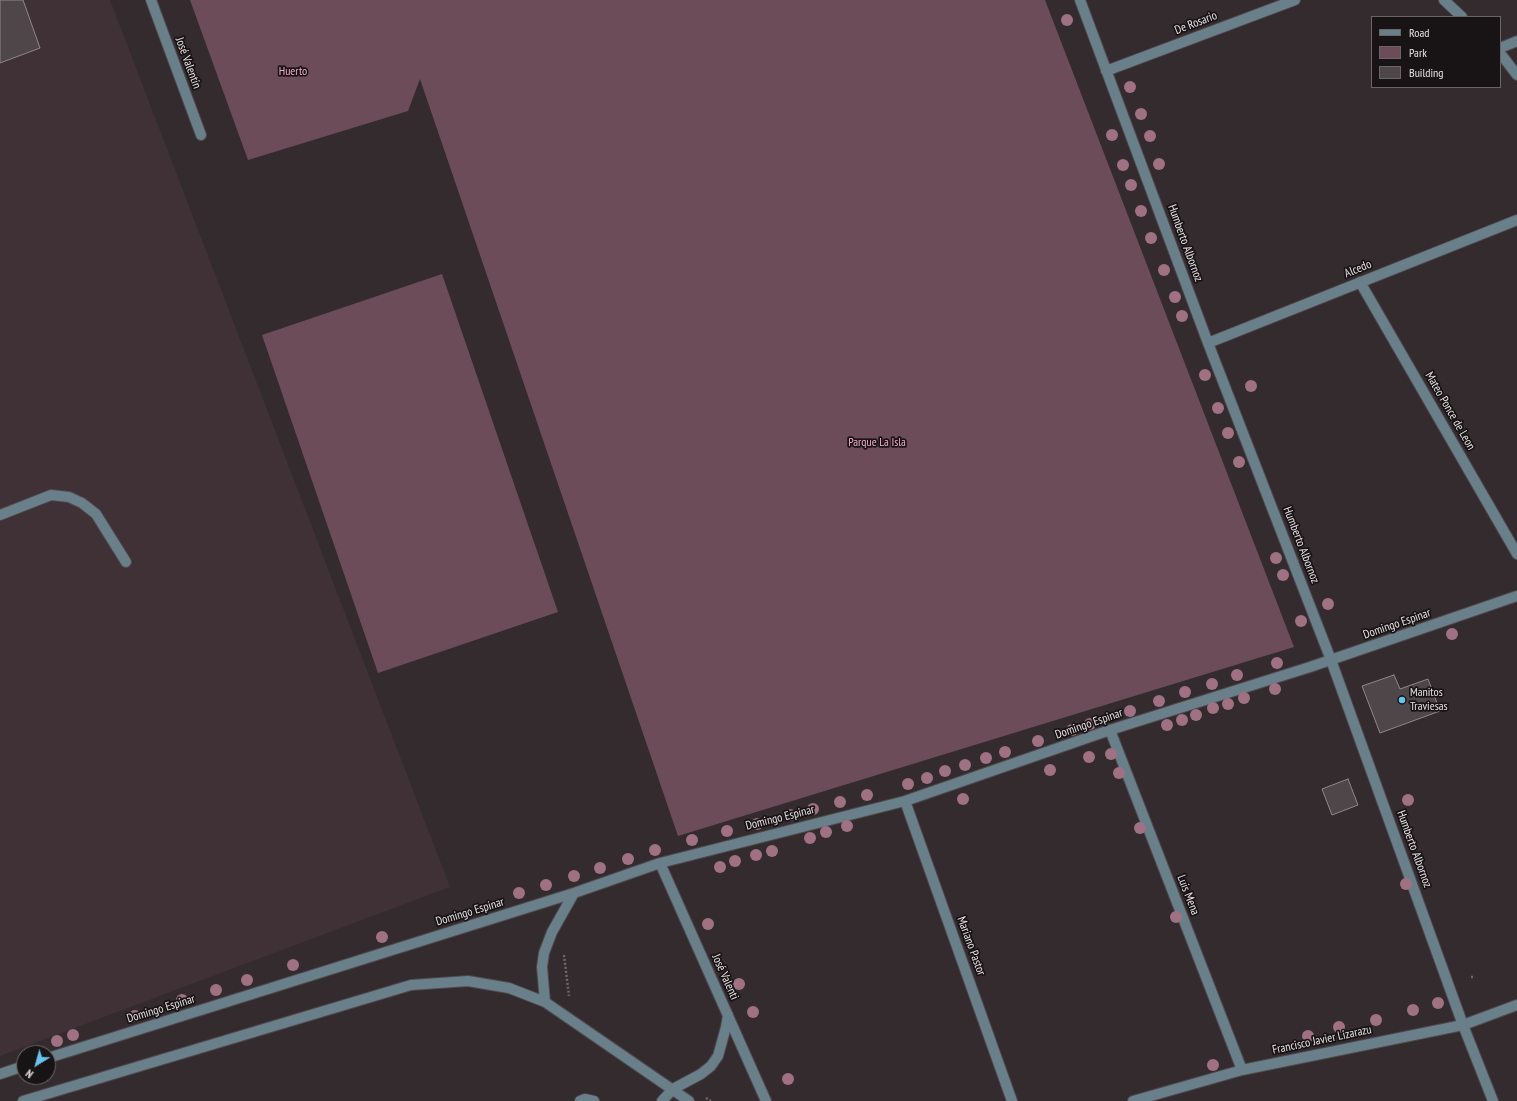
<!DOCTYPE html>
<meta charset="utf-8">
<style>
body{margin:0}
#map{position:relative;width:1517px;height:1101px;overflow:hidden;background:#332b2e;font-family:"PT Sans Narrow",sans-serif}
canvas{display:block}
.legend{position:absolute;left:1371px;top:16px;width:130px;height:72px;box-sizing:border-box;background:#181416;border:1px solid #6a6668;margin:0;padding:5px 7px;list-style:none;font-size:12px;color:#e6e0e2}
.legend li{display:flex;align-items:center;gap:8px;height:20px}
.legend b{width:20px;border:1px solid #6a6668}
.north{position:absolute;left:16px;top:1045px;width:40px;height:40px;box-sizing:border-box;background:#181416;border:1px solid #6a6668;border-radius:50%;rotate:217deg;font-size:11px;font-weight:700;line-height:16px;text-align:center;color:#e6e0e2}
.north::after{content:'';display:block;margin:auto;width:14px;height:18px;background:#67c4f0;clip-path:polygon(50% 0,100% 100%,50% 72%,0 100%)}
</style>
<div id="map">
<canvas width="1517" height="1101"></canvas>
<ul class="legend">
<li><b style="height:5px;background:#697f8a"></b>Road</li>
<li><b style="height:11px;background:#6c4c59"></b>Park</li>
<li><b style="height:11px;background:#4f4649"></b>Building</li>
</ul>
<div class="north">N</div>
</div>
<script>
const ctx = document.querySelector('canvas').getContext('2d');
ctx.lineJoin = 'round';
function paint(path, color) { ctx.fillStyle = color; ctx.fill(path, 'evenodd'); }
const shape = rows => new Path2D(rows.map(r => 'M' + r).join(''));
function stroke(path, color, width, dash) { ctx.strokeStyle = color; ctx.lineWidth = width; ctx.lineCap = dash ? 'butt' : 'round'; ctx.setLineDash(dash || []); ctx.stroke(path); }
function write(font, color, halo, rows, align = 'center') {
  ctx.font = font + ' "PT Sans Narrow",sans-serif'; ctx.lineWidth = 3.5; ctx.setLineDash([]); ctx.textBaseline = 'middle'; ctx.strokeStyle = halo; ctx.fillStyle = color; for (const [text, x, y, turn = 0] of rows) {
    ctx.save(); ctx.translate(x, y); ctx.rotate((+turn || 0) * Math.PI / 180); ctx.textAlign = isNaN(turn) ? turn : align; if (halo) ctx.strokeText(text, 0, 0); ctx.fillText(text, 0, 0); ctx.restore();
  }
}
paint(shape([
 [0,0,110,0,450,887,0,1056]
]), '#403137');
paint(shape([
 [190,0,1045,0,1294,647,678,836,420,79,408,111,248,160],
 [442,274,558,612,378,673,262,335]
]), '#6c4c59');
const building = shape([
 [0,0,23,0,40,48,0,63,0,0],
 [1394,675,1400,689,1428,679,1440,711,1380,733,1362,686,1394,675],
 [1348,779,1358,805,1332,815,1322,789,1348,779]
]);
paint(building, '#4f4649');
stroke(building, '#91878a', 1);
const minor = shape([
 [151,0,201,135],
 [1080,0,1208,343,1331,660,1463,1025,1493,1101],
 [1444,0,1462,17],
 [1500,48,1517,41],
 [1500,53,1517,75],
 [1106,71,1295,0],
 [1360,282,1517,554],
 [1208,343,1517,220],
 [0,515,51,495,69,497,82,503,96,514,126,562],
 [1110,730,1242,1070],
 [905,801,1012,1101],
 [660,863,766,1101],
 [545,1002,542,967,544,953,552,932,574,893],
 [48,1058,574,893,660,863,905,801,1110,730,1310,667,1517,596],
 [0,1074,24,1066],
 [23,1101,411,985,468,981,509,988,545,1002,689,1101],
 [580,1101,585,1099,594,1101],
 [662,1101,673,1089,701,1074,711,1066,718,1056,726,1027,728,1015],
 [1133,1101,1242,1070,1463,1025,1517,1005]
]);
stroke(minor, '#50484b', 12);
stroke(shape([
 [564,955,569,996],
 [1471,977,1474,977],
 [706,1098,711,1101]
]), '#6f676a', 2.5, [2, 2]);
stroke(minor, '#697f8a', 10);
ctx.fillStyle = '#9f7183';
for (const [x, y] of [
 [1067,20],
 [1130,87],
 [1141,114],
 [1112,135],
 [1150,136],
 [1159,164],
 [1123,165],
 [1131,185],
 [1141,211],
 [1151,238],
 [1164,270],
 [1175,297],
 [1182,316],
 [1205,375],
 [1251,386],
 [1218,408],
 [1228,433],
 [1239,462],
 [1276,558],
 [1283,575],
 [1328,604],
 [1301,621],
 [1452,634],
 [1277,663],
 [1237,675],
 [1212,684],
 [1275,689],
 [1185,692],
 [1244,698],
 [1159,701],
 [1228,704],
 [1213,708],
 [1130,711],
 [1196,715],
 [1182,720],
 [1090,724],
 [1167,725],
 [1072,730],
 [1038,741],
 [1005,752],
 [1111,754],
 [1089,757],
 [986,758],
 [965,765],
 [1050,770],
 [945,771],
 [1119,773],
 [927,778],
 [908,784],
 [867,795],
 [963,799],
 [1408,800],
 [840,802],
 [813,809],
 [790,815],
 [757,824],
 [847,826],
 [1140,828],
 [727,831],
 [826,832],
 [810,838],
 [692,840],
 [655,850],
 [772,851],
 [756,855],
 [628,859],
 [735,861],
 [720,867],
 [600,868],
 [574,876],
 [1406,884],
 [546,885],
 [519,893],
 [1176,917],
 [708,924],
 [382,937],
 [293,965],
 [247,980],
 [739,984],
 [216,990],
 [182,1000],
 [1438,1003],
 [1413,1010],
 [753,1012],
 [135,1016],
 [1376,1020],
 [1339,1027],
 [73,1035],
 [1308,1036],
 [57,1041],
 [1213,1065],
 [788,1079]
]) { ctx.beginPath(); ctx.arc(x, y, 6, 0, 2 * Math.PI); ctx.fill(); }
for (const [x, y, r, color] of [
 [1402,700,4,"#67c4f0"]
]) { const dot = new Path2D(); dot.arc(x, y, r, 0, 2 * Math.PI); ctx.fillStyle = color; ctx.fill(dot); stroke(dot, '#181416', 1.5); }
write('12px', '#e6e0e2', '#181416', [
 ["De Rosario",1196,23,-21],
 ["José Valentín",188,63,70],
 ["Humberto Albornoz",1185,243,70],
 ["Alcedo",1358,269,-22],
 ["Mateo Ponce de Leon",1450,411,60],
 ["Humberto Albornoz",1301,545,69],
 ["Domingo Espinar",1397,624,-19],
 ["Domingo Espinar",1089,724,-19],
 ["Domingo Espinar",780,818,-14],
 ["Humberto Albornoz",1414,849,70],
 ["Luis Mena",1188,895,69],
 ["Domingo Espinar",470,912,-17],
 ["Mariano Pastor",971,946,70],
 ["José Valenti",725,977,66],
 ["Domingo Espinar",161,1009,-17],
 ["Francisco Javier Lizarazu",1322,1040,-12]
]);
write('12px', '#f8abc9', '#181416', [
 ["Huerto",293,72],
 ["Parque La Isla",877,443]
]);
write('12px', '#e6e0e2', '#181416', [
 ["Manitos",1410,693],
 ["Traviesas",1410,707]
], 'left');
</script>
